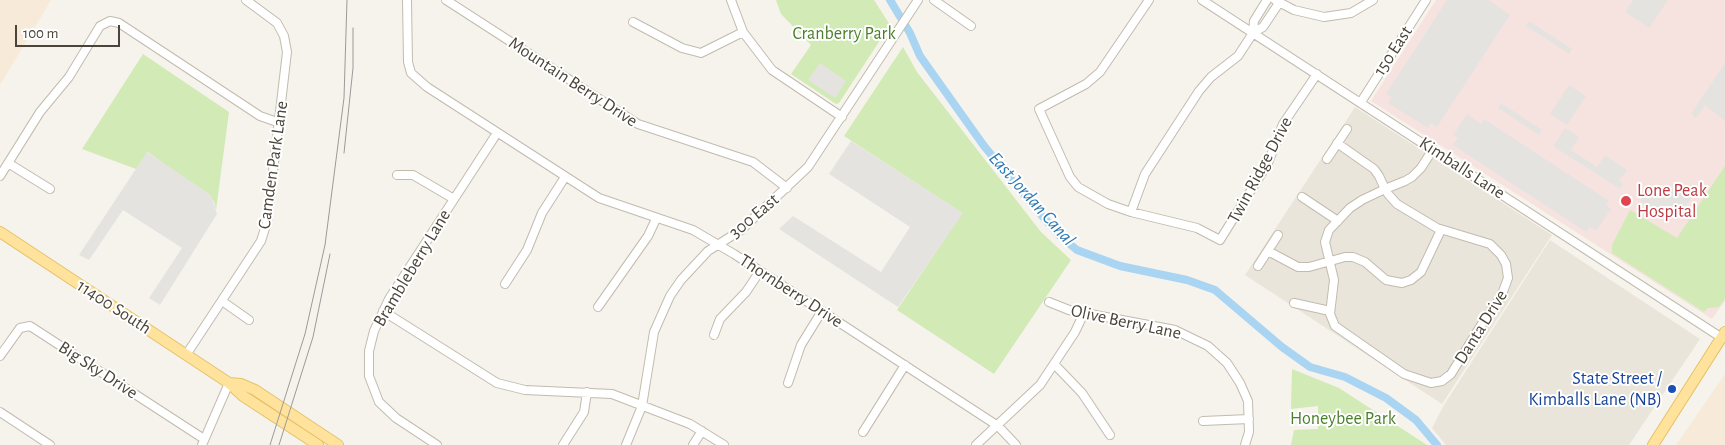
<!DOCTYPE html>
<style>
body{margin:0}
#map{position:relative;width:1725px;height:445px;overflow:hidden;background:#f6f3ec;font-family:"Alegreya Sans",sans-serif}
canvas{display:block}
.scale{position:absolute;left:15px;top:25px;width:105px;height:22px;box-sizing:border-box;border:2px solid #4b4439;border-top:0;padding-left:6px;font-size:15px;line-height:18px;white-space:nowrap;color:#4b4439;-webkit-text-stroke:4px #fff;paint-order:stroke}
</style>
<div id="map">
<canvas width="1725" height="445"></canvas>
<div class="scale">100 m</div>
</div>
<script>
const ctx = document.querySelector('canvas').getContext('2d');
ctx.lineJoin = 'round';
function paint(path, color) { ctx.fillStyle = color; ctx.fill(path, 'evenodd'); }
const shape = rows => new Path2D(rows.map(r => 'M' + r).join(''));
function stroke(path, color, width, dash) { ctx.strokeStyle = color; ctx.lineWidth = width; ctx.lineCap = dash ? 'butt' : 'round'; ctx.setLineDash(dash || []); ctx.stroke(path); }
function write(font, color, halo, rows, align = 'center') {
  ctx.font = font + ' "Alegreya Sans",sans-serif'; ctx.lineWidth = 4; ctx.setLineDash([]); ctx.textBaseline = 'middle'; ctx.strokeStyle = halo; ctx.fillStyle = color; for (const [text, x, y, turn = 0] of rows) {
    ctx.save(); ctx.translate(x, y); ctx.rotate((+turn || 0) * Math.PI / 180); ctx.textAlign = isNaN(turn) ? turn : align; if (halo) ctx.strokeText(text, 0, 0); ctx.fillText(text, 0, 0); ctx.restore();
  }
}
paint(shape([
 [1355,107,1552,235,1442,404,1245,275],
 [1550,240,1700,339,1629,445,1446,445,1432,428,1444,405]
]), '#eae5da');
paint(shape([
 [0,0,51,0,0,85],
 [1725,374,1725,445,1676,445]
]), '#f7ead8');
paint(shape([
 [1436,0,1725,0,1725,301,1712,319,1371,101]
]), '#f6e3e0');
paint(shape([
 [776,0,874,0,890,25,839,103,836,104,791,74,811,45,781,14],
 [903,47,917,72,1041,232,1071,260,994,374,897,310,962,213,844,136],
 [143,54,229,112,216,210,214,201,148,152,136,169,82,149],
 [1725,166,1725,299,1719,307,1708,308,1704,312,1612,253,1612,245,1630,210,1677,238],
 [1292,369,1339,388,1427,445,1291,445,1294,430,1318,429,1318,406,1291,409]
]), '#d2eab5');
paint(shape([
 [1447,0,1489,0,1510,15,1437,127,1431,123,1428,128,1388,103,1392,97,1386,94],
 [1633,0,1668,0,1649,28,1625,12],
 [1529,21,1572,49,1569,54,1526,26],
 [820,63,846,81,835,98,808,80],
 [1725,63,1725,121,1705,105,1696,118,1691,114],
 [1569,85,1586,96,1567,125,1550,114],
 [1501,103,1542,130,1539,135,1498,108],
 [1467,114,1481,124,1484,119,1609,201,1606,205,1611,209,1596,231,1590,227,1586,232,1453,145,1458,138,1453,135],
 [1565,128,1579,137,1571,150,1597,167,1605,155,1627,170,1619,181,1623,184,1620,189,1553,146],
 [851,141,963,213,898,307,779,229,793,216,881,272,910,227,829,174],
 [147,152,211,195,217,214,160,305,149,298,182,248,123,210,89,260,79,255],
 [1651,184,1668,195,1676,184,1695,192,1677,219,1672,216,1669,221,1640,201]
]), '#e5e3e0');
stroke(shape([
 [890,0,910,33,920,56,984,146,1031,203,1060,236,1077,250,1120,266,1187,280,1215,290,1282,347,1310,367,1345,377,1386,398,1416,420,1437,445]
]), '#a9d4f2', 8);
const minor = shape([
 [407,0,408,62,411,73,427,87,599,198,693,230,734,254,998,426,1016,445],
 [446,0,638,124,753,162,787,188],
 [731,0,743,32,772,70,842,117],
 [934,0,971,26],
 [1149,0,1100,72,1086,84,1039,109,1070,177,1078,187,1108,204,1131,212,1197,228,1220,240,1268,163,1283,124,1317,74],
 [1202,0,1722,338],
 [1275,0,1294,10,1324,17,1351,13,1373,0],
 [633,22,682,48,701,53,743,32],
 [1253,33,1254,21,1267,0],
 [1361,102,1426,0],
 [1337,143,1374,169,1379,176,1385,189,1388,194,1397,204,1437,228,1490,244,1501,255,1506,264,1508,278,1501,297,1485,319,1451,374,1442,381,1431,383,1404,374,1335,326,1330,314,1334,280,1325,242,1329,230,1350,208,1362,200,1385,189,1405,181,1412,177,1421,168,1433,149],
 [1327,159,1347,129],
 [8,163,50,189],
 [397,175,413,175,454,199],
 [0,176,40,112,69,77,100,26,110,21,119,23,260,116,280,123],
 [1302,197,1338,221],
 [1131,212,1145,174,1199,91,1211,77,1238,56,1253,33,1263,27,1279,3],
 [1268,251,1298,267,1309,267,1345,257,1353,257,1365,262,1386,280,1402,283,1411,280,1421,272,1441,230],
 [1258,266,1278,235],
 [505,284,527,250,542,213,565,177],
 [222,301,249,320],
 [1049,302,1069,310,1175,330,1208,346,1227,363,1240,383,1248,401,1249,432,1245,445],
 [1294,303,1330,311],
 [598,307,648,236,656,219],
 [383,311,497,383,525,390,612,394,690,424,724,445],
 [714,335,720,319,746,292,760,271],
 [186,355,261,241,267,222,287,52,284,36,277,23,246,0],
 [0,356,20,328,30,326,204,439],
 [1055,365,1082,393,1110,435],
 [788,383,801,345,822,311],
 [0,412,50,445],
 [1203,421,1249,419],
 [863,432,905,365],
 [202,445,229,383],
 [437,445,396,418,379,402,369,376,369,351,374,331,389,299,497,133],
 [563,445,584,412,587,392],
 [626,445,642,406,654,332,670,296,681,280,708,251,741,230,808,167,918,0],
 [693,445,702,431],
 [976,445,1040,385,1075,332,1084,313]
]);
const major = shape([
 [0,232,229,383,243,396,318,445],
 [229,383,241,384,255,390,338,445],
 [1653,445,1725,332]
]);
stroke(minor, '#c2bbae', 10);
stroke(major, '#e6c16a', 12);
stroke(minor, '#fff', 8);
stroke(major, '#ffe39c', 10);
stroke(shape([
 [344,153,353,68,353,28],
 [270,445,305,334,325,245,344,98,347,0],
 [279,445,313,337,330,254]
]), '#9a9a9a', 1);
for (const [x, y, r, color] of [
 [1626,201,6,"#e0444e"],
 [1672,389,5,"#1a4fb4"]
]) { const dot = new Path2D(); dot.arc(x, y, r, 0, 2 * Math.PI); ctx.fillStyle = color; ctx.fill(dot); stroke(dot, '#fff', 2); }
write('18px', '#4a7f2a', '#fff', [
 ["Cranberry Park",844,34],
 ["Honeybee Park",1343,419]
]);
write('18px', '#4b4439', '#fff', [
 ["150 East",1393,51,-57],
 ["Mountain Berry Drive",573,82,33],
 ["Camden Park Lane",273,165,-82],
 ["Kimballs Lane",1462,168,33],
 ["Twin Ridge Drive",1260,170,-62],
 ["300 East",754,216,-40],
 ["Brambleberry Lane",412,268,-59],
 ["Thornberry Drive",791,291,33],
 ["11400 South",114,307,33],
 ["Olive Berry Lane",1126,322,12],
 ["Danta Drive",1481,327,-58],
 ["Big Sky Drive",98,370,33]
]);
write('18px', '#be3a42', '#fff', [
 ["Lone Peak",1637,191],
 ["Hospital",1637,212]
], 'left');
write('18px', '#164399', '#fff', [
 ["State Street /",1662,379],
 ["Kimballs Lane (NB)",1662,400]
], 'right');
write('italic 19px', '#2e7ab2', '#fff', [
 ["East Jordan Canal",1032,199,48]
]);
</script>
